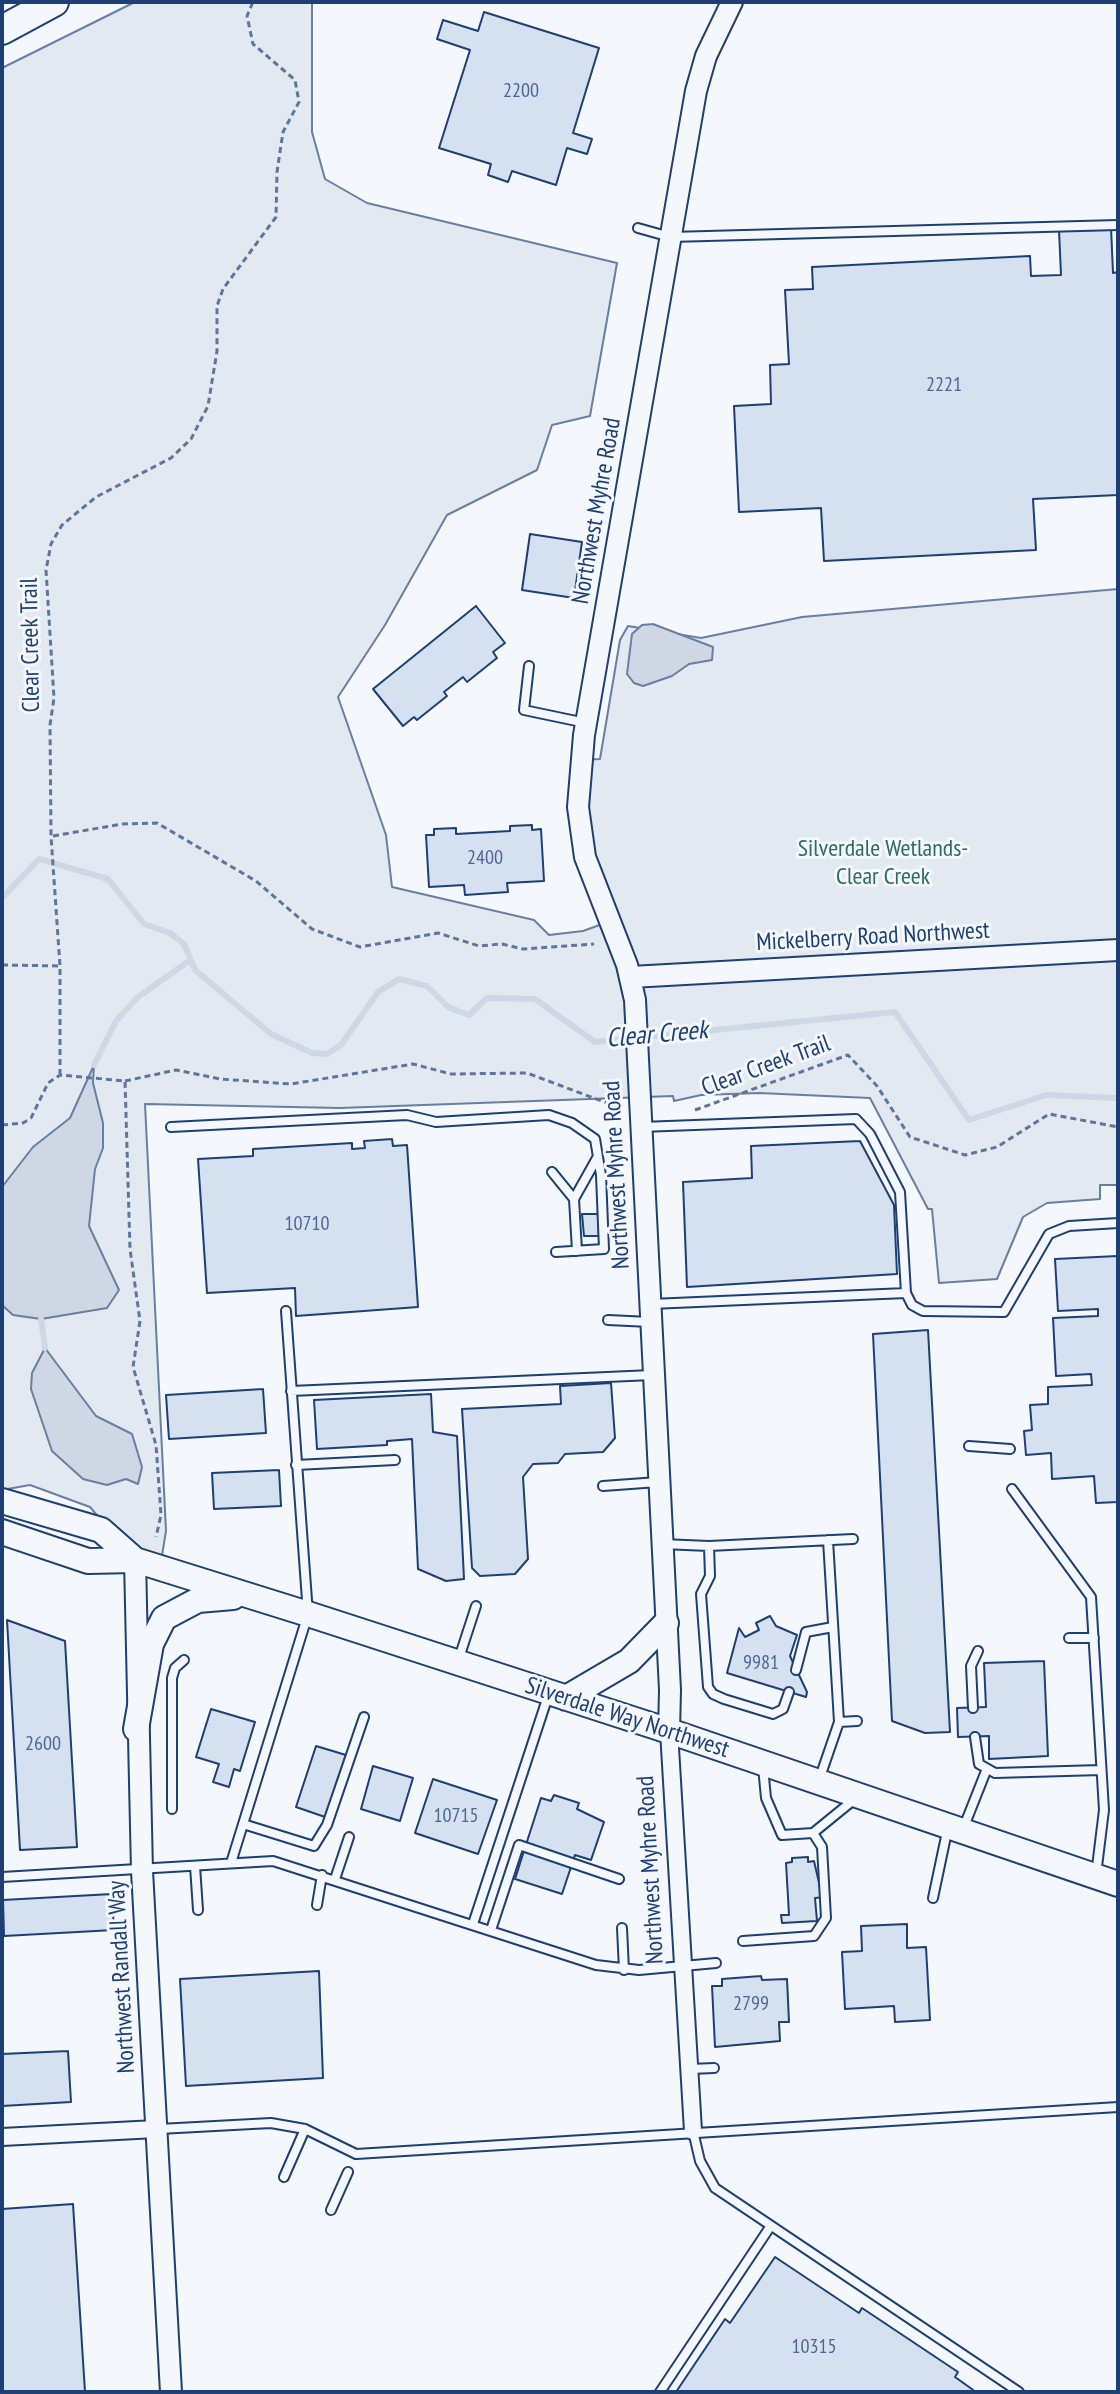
<!DOCTYPE html>
<style>
body{margin:0}
#map{position:relative;width:1120px;height:2394px;overflow:hidden;background:#f4f7fb;font-family:"PT Sans Narrow",sans-serif}
canvas{display:block}
.frame{position:absolute;inset:0;border:4px solid #1d3f73;pointer-events:none}
</style>
<div id="map">
<canvas width="1120" height="2394"></canvas>
<div class="frame"></div>
</div>
<script>
const ctx = document.querySelector('canvas').getContext('2d');
ctx.lineJoin = 'round';
function paint(path, color) { ctx.fillStyle = color; ctx.fill(path, 'evenodd'); }
const shape = rows => new Path2D(rows.map(r => 'M' + r).join(''));
function stroke(path, color, width, dash) { ctx.strokeStyle = color; ctx.lineWidth = width; ctx.lineCap = dash ? 'butt' : 'round'; ctx.setLineDash(dash || []); ctx.stroke(path); }
function write(font, color, halo, rows, align = 'center') {
  ctx.font = font + ' "PT Sans Narrow",sans-serif'; ctx.lineWidth = 6; ctx.setLineDash([]); ctx.textBaseline = 'middle'; ctx.strokeStyle = halo; ctx.fillStyle = color; for (const [text, x, y, turn = 0] of rows) {
    ctx.save(); ctx.translate(x, y); ctx.rotate((+turn || 0) * Math.PI / 180); ctx.textAlign = isNaN(turn) ? turn : align; if (halo) ctx.strokeText(text, 0, 0); ctx.fillText(text, 0, 0); ctx.restore();
  }
}
const green = shape([
 [135,2,312,2,312,132,325,179,367,203,617,263,590,416,552,425,537,470,447,515,385,625,338,697,386,835,392,887,534,920,549,935,583,931,608,922,600,902,581,760,600,759,620,640,628,626,701,638,802,617,1118,589,1118,1185,1100,1185,1100,1199,1047,1203,1023,1217,997,1279,939,1283,932,1209,928,1209,870,1098,759,1093,701,1095,674,1101,673,1096,340,1108,145,1104,166,1531,160,1568,135,1560,90,1507,30,1485,2,1490,2,68,135,2]
]);
paint(green, '#e3e9f0');
stroke(green, '#687fa3', 2);
const water = shape([
 [653,624,713,647,712,660,689,664,672,676,643,686,634,683,627,674,632,634,642,625,653,624],
 [94,1065,93,1083,103,1123,103,1148,95,1169,89,1226,119,1290,107,1308,41,1319,13,1315,2,1305,2,1187,33,1147,70,1118,94,1065],
 [45,1348,96,1416,132,1434,142,1467,138,1484,126,1479,107,1485,83,1479,52,1451,31,1389,32,1373,45,1348]
]);
paint(water, '#cfd7e4');
stroke(water, '#687fa3', 2);
stroke(shape([
 [2,898,39,859,108,879,144,924,170,933,184,944,195,970,271,1034,312,1053,327,1054,341,1045,378,992,399,979,427,986,448,1007,469,1015,487,998,535,999,595,1042,895,1012,969,1120,1046,1095,1118,1098],
 [94,1065,116,1021,138,997,189,961],
 [41,1319,45,1348]
]), '#cfd7e4', 6);
const building = shape([
 [484,12,599,48,573,133,592,139,587,154,567,148,556,185,512,171,508,182,488,175,491,164,439,148,470,50,437,39,443,20,478,31,484,12],
 [1111,227,1113,273,1118,272,1118,495,1033,499,1036,550,824,561,821,508,739,512,734,406,771,404,770,365,789,364,785,290,813,289,812,267,1030,256,1031,276,1061,275,1059,230,1111,227],
 [530,534,582,542,574,598,522,590,530,534],
 [476,606,505,643,493,652,497,658,467,682,463,677,444,692,447,696,417,720,414,717,403,726,373,689,476,606],
 [532,825,532,830,541,829,544,881,507,883,508,892,465,895,464,885,429,887,426,835,434,835,434,829,456,828,456,834,510,831,510,826,532,825],
 [392,1139,393,1146,407,1145,418,1307,296,1316,295,1288,207,1293,198,1159,253,1156,253,1149,352,1143,352,1149,365,1148,364,1141,392,1139],
 [860,1141,894,1205,897,1274,687,1287,683,1182,752,1178,751,1146,860,1141],
 [582,1214,598,1214,599,1236,584,1236,582,1214],
 [1118,1256,1118,1502,1096,1503,1094,1476,1052,1479,1051,1453,1026,1455,1024,1431,1032,1430,1030,1405,1048,1404,1048,1387,1092,1385,1091,1374,1056,1376,1053,1318,1098,1316,1098,1309,1058,1311,1055,1259,1118,1256],
 [928,1330,950,1732,925,1733,892,1721,873,1334,928,1330],
 [611,1383,615,1438,603,1452,565,1454,558,1463,533,1464,523,1477,528,1559,515,1574,480,1576,472,1568,462,1409,561,1404,560,1386,611,1383],
 [263,1389,266,1433,169,1439,166,1395,263,1389],
 [431,1394,433,1432,457,1436,464,1579,446,1581,418,1569,412,1439,387,1441,387,1445,317,1449,314,1400,431,1394],
 [279,1470,281,1506,214,1509,212,1473,279,1470],
 [770,1616,776,1626,797,1635,790,1656,807,1692,806,1697,727,1673,739,1628,745,1637,759,1630,756,1623,770,1616],
 [7,1620,65,1641,77,1847,20,1850,7,1620],
 [1044,1661,1048,1756,989,1759,989,1736,958,1737,957,1708,986,1707,984,1663,1044,1661],
 [211,1709,255,1722,240,1771,234,1769,229,1787,213,1782,219,1764,196,1757,211,1709],
 [316,1746,346,1755,325,1817,296,1807,316,1746],
 [373,1766,413,1778,400,1821,361,1809,373,1766],
 [433,1779,497,1800,478,1854,415,1833,433,1779],
 [554,1795,579,1803,577,1809,604,1822,591,1860,575,1855,562,1894,515,1879,541,1798,551,1801,554,1795],
 [808,1857,808,1862,814,1861,820,1887,824,1887,825,1897,815,1898,817,1921,782,1923,781,1915,789,1915,786,1863,792,1862,792,1858,808,1857],
 [112,1894,114,1930,4,1936,3,1900,112,1894],
 [907,1924,907,1948,926,1947,930,2020,895,2022,894,2006,845,2009,842,1952,862,1951,861,1926,907,1924],
 [319,1971,323,2078,186,2086,180,1979,319,1971],
 [761,1976,762,1980,787,1979,789,2022,779,2022,780,2041,715,2047,712,1986,722,1986,722,1979,761,1976],
 [68,2051,71,2102,2,2106,2,2054,68,2051],
 [73,2204,85,2392,2,2392,2,2209,73,2204],
 [775,2257,859,2313,862,2308,958,2372,955,2377,976,2392,676,2392,725,2319,730,2323,775,2257]
]);
paint(building, '#d5e0f0');
stroke(building, '#1d3f73', 2);
const service = shape([
 [638,228,670,237,1118,225],
 [529,666,524,710,586,723],
 [171,1127,407,1115,436,1122,549,1115,572,1123,595,1139,601,1175,604,1249,556,1252],
 [641,1127,856,1119,870,1134,900,1192,906,1293,912,1305,923,1311,1004,1312,1049,1234,1069,1226,1118,1223],
 [552,1172,574,1199,577,1251],
 [574,1199,597,1158],
 [651,1304,906,1293],
 [608,1320,650,1322],
 [291,1391,652,1375],
 [969,1446,1010,1449],
 [296,1465,395,1460],
 [603,1486,658,1482],
 [1012,1489,1091,1597,1104,1810,1096,1875],
 [662,1544,709,1546,853,1539],
 [709,1546,710,1576,701,1594,708,1687,713,1694,724,1699,773,1714,783,1709,789,1692],
 [1069,1638,1094,1638],
 [459,1658,476,1606],
 [796,1670,806,1632,833,1627],
 [973,1708,971,1666,978,1651],
 [839,1722,857,1721],
 [975,1737,979,1764,995,1773,1101,1770],
 [763,1767,766,1798,782,1835,813,1833,856,1798],
 [819,1780,839,1722,828,1540],
 [172,1809,172,1678,175,1668,184,1660],
 [243,1824,314,1846,327,1825,364,1717],
 [963,1829,986,1771],
 [231,1863,308,1614,286,1311],
 [195,1866,198,1910],
 [2,1877,273,1861,596,1965,639,1970,716,1963],
 [335,1879,349,1837],
 [933,1898,948,1827],
 [317,1905,322,1875],
 [473,1924,549,1693],
 [622,1928,624,1970],
 [491,1930,519,1845,619,1879],
 [743,1941,814,1936,826,1918,822,1847,813,1833],
 [690,2069,714,2068],
 [159,2129,271,2123,305,2129,356,2154,1118,2107],
 [693,2131,700,2161,715,2188,1019,2392],
 [284,2177,305,2129],
 [331,2210,348,2172],
 [660,2392,770,2227]
]);
const minor = shape([
 [669,1731,693,2131],
 [2,2137,156,2129]
]);
const tertiary = shape([
 [631,977,1118,950],
 [135,1560,142,1871,171,2392],
 [669,1731,670,1690,635,1000,627,965,585,857,578,807,584,735,696,91,706,56,732,2]
]);
const secondary = shape([
 [2,1501,101,1530,135,1560],
 [2,1532,88,1561,135,1560,308,1614,669,1731,1118,1884],
 [566,1698,629,1661,666,1623],
 [136,1729,151,1644,164,1618,198,1600,233,1597]
]);
const trunk = shape([
 [2,30,54,2]
]);
stroke(service, '#1d3f73', 12);
stroke(minor, '#1d3f73', 20);
stroke(tertiary, '#1d3f73', 24);
stroke(secondary, '#1d3f73', 28);
stroke(trunk, '#1d3f73', 32);
stroke(shape([
 [53,836,122,824,157,823,256,881,312,929,360,947,438,933,479,946,502,944,523,949,594,944],
 [2,965,60,966],
 [60,1075,60,966,51,836,50,725,54,698,46,570,51,544,62,525,96,497,171,458,191,439,208,406,217,351,217,306,223,289,276,217,277,172,283,132,299,102,295,80,253,44,247,16,253,2],
 [125,1081,176,1070,220,1079,291,1084,413,1064,451,1074,527,1073,615,1106],
 [695,1110,848,1055,877,1086,910,1137,965,1155,997,1147,1049,1114,1118,1127],
 [2,1125,23,1123,31,1118,48,1083,60,1075,125,1081,130,1249,140,1321,133,1367,156,1445,161,1515,156,1537]
]), '#5e769c', 3, [6, 4]);
stroke(service, '#f4f7fb', 8);
stroke(minor, '#f4f7fb', 16);
stroke(tertiary, '#f4f7fb', 20);
stroke(secondary, '#f4f7fb', 24);
stroke(trunk, '#f4f7fb', 28);
write('20px', '#4b6792', null, [
 ["2200",521,91],
 ["2221",944,385],
 ["2400",485,858],
 ["10710",307,1224],
 ["9981",761,1663],
 ["2600",43,1744],
 ["10715",456,1816],
 ["2799",751,2004],
 ["10315",814,2347]
]);
write('24px', '#1d3f73', '#f4f7fb', [
 ["Northwest Myhre Road",597,511,-80],
 ["Clear Creek Trail",31,645,-91],
 ["Mickelberry Road Northwest",873,937,-3],
 ["Clear Creek Trail",766,1066,-20],
 ["Northwest Myhre Road",617,1175,-93],
 ["Silverdale Way Northwest",627,1718,18],
 ["Northwest Myhre Road",651,1870,-93],
 ["Northwest Randall Way",122,1977,-93]
]);
write('24px', '#2c6c60', '#f4f7fb', [
 ["Silverdale Wetlands-",883,849],
 ["Clear Creek",883,877]
]);
write('italic 26px', '#1d3f73', '#f4f7fb', [
 ["Clear Creek",657,1035,-5]
]);
</script>
